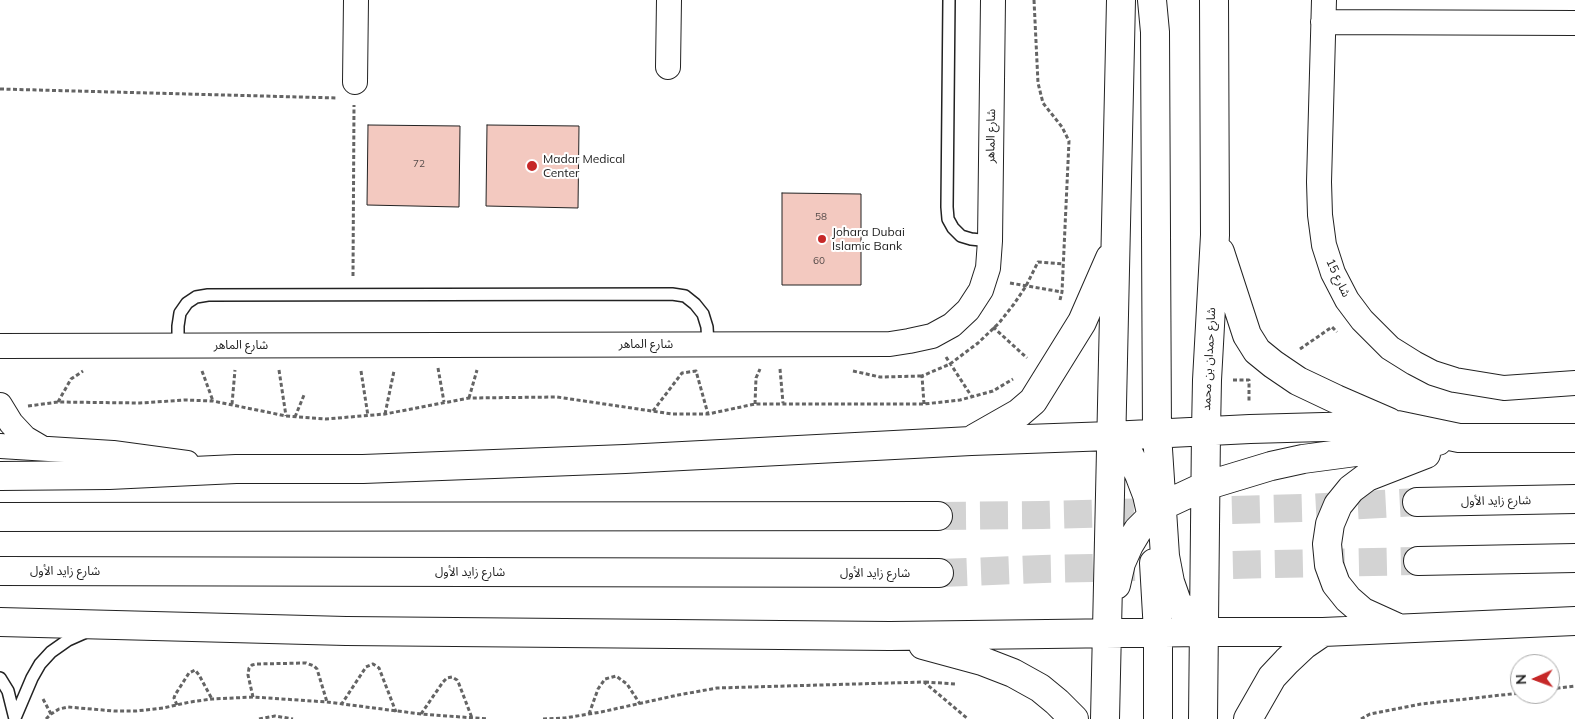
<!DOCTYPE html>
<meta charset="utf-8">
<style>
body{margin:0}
#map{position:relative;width:1575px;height:719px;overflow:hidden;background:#fff;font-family:Mulish,sans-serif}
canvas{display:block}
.north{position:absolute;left:1510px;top:654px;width:50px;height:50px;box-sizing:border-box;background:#fff;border:1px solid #a7a7a7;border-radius:50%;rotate:268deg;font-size:14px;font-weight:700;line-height:20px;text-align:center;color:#222}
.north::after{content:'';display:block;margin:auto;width:18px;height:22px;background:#c62828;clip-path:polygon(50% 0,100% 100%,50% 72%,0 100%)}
</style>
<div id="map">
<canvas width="1575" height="719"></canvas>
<div class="north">N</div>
</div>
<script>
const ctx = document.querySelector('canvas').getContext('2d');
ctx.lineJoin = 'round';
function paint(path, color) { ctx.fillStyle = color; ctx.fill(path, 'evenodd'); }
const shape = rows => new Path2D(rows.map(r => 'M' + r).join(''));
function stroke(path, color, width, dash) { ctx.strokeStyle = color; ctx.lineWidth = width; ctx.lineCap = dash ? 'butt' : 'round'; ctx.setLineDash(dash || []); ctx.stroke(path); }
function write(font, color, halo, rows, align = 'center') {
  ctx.font = font + ' Mulish,"Noto Sans Arabic",sans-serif'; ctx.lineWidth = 4; ctx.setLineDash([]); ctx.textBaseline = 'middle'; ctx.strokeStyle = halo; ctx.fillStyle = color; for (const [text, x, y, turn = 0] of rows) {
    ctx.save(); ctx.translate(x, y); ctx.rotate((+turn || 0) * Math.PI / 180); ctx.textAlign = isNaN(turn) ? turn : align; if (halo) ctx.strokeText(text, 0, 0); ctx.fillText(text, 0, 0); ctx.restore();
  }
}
const building = shape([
 [368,125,460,126,459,207,367,205,368,125],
 [487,125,579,126,578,208,486,206,487,125],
 [782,193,861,194,861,285,782,285,782,193]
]);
paint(building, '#f3c9c0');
stroke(building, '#222', 1);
stroke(shape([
 [938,516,1042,515,1306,508,1417,502],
 [939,573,1043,569,1418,561]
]), '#d3d3d3', 28, [28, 14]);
const lane = shape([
 [949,0,947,207,948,219,953,228,961,236,971,239,990,241],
 [178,345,178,326,180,313,187,303,196,297,208,295,672,294,685,296,695,304,703,314,707,327,708,344],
 [0,678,8,691,15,719],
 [15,718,32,678,40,664,51,652,68,640,86,632]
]);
const street = shape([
 [1324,0,1319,182,1320,215,1324,245,1333,273,1347,300,1362,320,1390,348,1414,363,1433,373,1455,380,1504,388,1575,383],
 [1323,22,1575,23],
 [668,67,669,0],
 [355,82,356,0],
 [0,346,890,344,909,341,932,336,952,325,968,310,981,290,988,268,990,241,993,0],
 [0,405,11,423,25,438,42,448],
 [0,446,113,453,187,463]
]);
const primary = shape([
 [1152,0,1155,32,1157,434,1165,556,1170,582,1177,602,1189,618,1203,632],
 [1220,252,1247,335,1257,351,1273,364,1298,381,1336,399,1389,422],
 [1110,436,1130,456,1139,474,1147,495,1151,513],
 [975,438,1019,413,1033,401,1082,322,1110,258],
 [0,476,109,475,236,469,363,469,625,459,971,441,1110,436,1250,429,1397,425,1459,438,1575,438],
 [1417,502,1575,499],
 [0,517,938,516],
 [1418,561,1575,558],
 [1154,563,1158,632,1158,719],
 [0,571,939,573],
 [1116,585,1121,563,1129,545,1138,530,1162,506,1205,486,1271,466,1303,459,1438,441],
 [0,622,346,631,890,636,1203,632,1323,632,1575,621],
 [1396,627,1363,612,1348,599,1336,584,1329,565,1327,544,1330,524,1338,505,1351,489,1367,477,1426,454],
 [923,645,982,661,1013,673,1040,688,1057,702,1074,719],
 [1105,719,1121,0],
 [1203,719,1206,431,1207,380,1215,235,1214,0],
 [1248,719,1272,677,1287,661,1304,645,1323,632]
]);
stroke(lane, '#222', 14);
stroke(street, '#222', 26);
stroke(primary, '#222', 30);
stroke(shape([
 [1034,0,1038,83,1043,103,1062,127,1069,141,1062,292,1060,300],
 [0,89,337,98],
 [353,276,354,105],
 [1010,283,1062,292],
 [993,327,1027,358],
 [1300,349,1332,327,1337,332],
 [946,357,972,397],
 [438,368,444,402],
 [780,369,783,403],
 [279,370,286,416],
 [202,371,213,401],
 [361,371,368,416],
 [853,371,880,377,922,376],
 [1233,380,1249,380,1249,403],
 [469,398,477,370],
 [58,402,71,379,83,371],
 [232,404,235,370],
 [755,404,756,378,760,369],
 [924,404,922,376,950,364,978,343,999,323,1014,304,1026,286,1038,262,1063,264],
 [28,406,58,402,140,403,185,400,213,401,286,416,326,419,385,414,469,398,557,397,672,414,708,414,755,404,924,404,960,400,993,391,1013,379],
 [653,411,682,373,696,371,708,414],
 [385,414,394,371],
 [295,417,304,395],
 [925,682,956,684],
 [1550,689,1575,686],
 [253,697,248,675,249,668,252,665,256,664,306,663,314,666,317,669,327,702],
 [43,699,51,714],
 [177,705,174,698,175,695,189,673,195,670,199,675,212,699],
 [341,705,366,667,373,664,379,668,396,712],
 [421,714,443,682,447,678,452,677,457,680,459,684,472,718],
 [589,714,598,689,605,679,616,676,627,684,640,704],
 [46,719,51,714,59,709,68,707,114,711,136,711,163,708,190,702,212,699,253,697,327,702,421,714,488,719],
 [259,719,275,716,293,719],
 [543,719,565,718,601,712,678,695,717,688,924,682,968,719],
 [1361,719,1370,714,1421,704,1520,693]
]), '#646464', 3, [4, 2.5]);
stroke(lane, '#fff', 11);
stroke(street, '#fff', 24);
stroke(primary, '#fff', 28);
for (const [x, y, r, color] of [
 [532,166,6,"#c62828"],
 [822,239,5,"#c62828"]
]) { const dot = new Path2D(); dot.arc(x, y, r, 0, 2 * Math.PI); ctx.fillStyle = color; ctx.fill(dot); stroke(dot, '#fff', 2); }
write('10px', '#564c4a', null, [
 ["72",419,164],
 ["58",821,217],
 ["60",819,261]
]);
write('12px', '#222', '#fff', [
 ["شارع الماهر",991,136,-89],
 ["شارع 15",1338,278,65],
 ["شارع الماهر",646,344],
 ["شارع الماهر",241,345],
 ["شارع حمدان بن محمد",1209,359,-87],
 ["شارع زايد الأول",1496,501,-1],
 ["شارع زايد الأول",65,571],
 ["شارع زايد الأول",470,572],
 ["شارع زايد الأول",875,573]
]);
write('12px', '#222', '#fff', [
 ["Madar Medical",543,159],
 ["Center",543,173],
 ["Johara Dubai",832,232],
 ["Islamic Bank",832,246]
], 'left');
</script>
